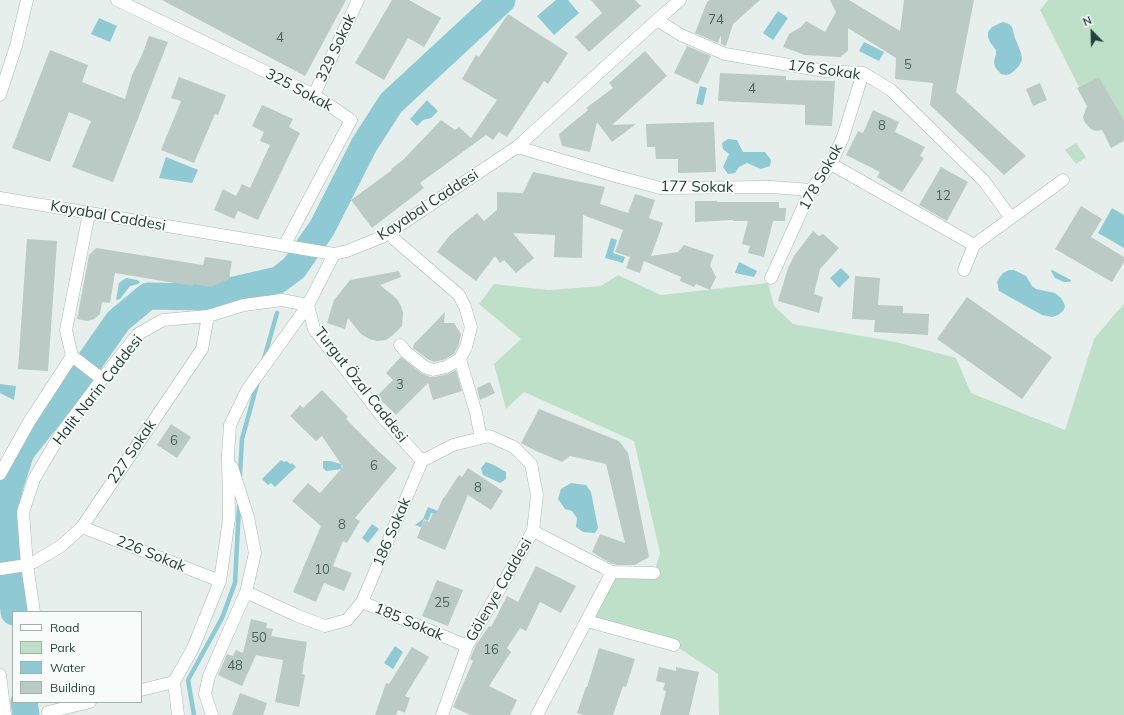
<!DOCTYPE html>
<meta charset="utf-8">
<style>
body{margin:0}
#map{position:relative;width:1124px;height:715px;overflow:hidden;background:#e6efeb;font-family:Mulish,sans-serif}
canvas{display:block}
.legend{position:absolute;left:12px;top:611px;width:130px;height:92px;box-sizing:border-box;background:#f7fbf9;border:1px solid #a3b1ad;margin:0;padding:5px 7px;list-style:none;font-size:12px;color:#24423a}
.legend li{display:flex;align-items:center;gap:8px;height:20px}
.legend b{width:20px;border:1px solid #a3b1ad}
.north{position:absolute;left:1072px;top:12px;width:40px;height:40px;-webkit-text-stroke:3px #f7fbf9;paint-order:stroke;rotate:337deg;font-size:11px;font-weight:700;line-height:16px;text-align:center;color:#24423a}
.north::after{content:'';display:block;margin:auto;width:14px;height:18px;background:#24423a;clip-path:polygon(50% 0,100% 100%,50% 72%,0 100%)}
</style>
<div id="map">
<canvas width="1124" height="715"></canvas>
<ul class="legend">
<li><b style="height:5px;background:#fff"></b>Road</li>
<li><b style="height:11px;background:#bfe0c8"></b>Park</li>
<li><b style="height:11px;background:#8ec9d4"></b>Water</li>
<li><b style="height:11px;background:#bbcac4"></b>Building</li>
</ul>
<div class="north">N</div>
</div>
<script>
const ctx = document.querySelector('canvas').getContext('2d');
ctx.lineJoin = 'round';
function paint(path, color) { ctx.fillStyle = color; ctx.fill(path, 'evenodd'); }
const shape = rows => new Path2D(rows.map(r => 'M' + r).join(''));
function stroke(path, color, width, dash) { ctx.strokeStyle = color; ctx.lineWidth = width; ctx.lineCap = dash ? 'butt' : 'round'; ctx.setLineDash(dash || []); ctx.stroke(path); }
function write(font, color, halo, rows, align = 'center') {
  ctx.font = font + ' Mulish,sans-serif'; ctx.lineWidth = 3.5; ctx.setLineDash([]); ctx.textBaseline = 'middle'; ctx.strokeStyle = halo; ctx.fillStyle = color; for (const [text, x, y, turn = 0] of rows) {
    ctx.save(); ctx.translate(x, y); ctx.rotate((+turn || 0) * Math.PI / 180); ctx.textAlign = isNaN(turn) ? turn : align; if (halo) ctx.strokeText(text, 0, 0); ctx.fillText(text, 0, 0); ctx.restore();
  }
}
paint(shape([
 [1048,0,1124,0,1124,120,1099,77,1079,87,1040,10],
 [1076,143,1086,157,1076,164,1065,150],
 [618,275,661,295,768,283,774,306,793,324,896,342,956,358,971,393,1065,430,1094,339,1114,315,1124,304,1124,715,719,715,718,674,674,645,587,621,612,572,654,573,660,553,634,441,524,392,506,409,494,364,521,339,479,304,494,284,549,290,601,286]
]), '#bfe0c8');
paint(shape([
 [556,0,568,0,579,13,554,35,537,16],
 [778,11,788,18,773,40,763,33],
 [99,18,117,26,110,42,91,34],
 [1003,22,1009,24,1012,27,1015,38,1021,53,1022,60,1019,66,1014,71,1010,74,1006,75,1001,74,995,67,994,62,996,54,996,50,990,42,988,37,988,32,992,27],
 [864,42,884,52,879,61,859,51],
 [700,86,707,88,703,105,696,104],
 [427,100,438,111,431,118,423,120,417,126,410,119],
 [728,139,737,140,743,152,765,152,771,160,770,166,761,169,747,163,739,167,735,173,728,174,723,167,729,154,723,149,722,143],
 [166,157,198,170,192,183,159,178],
 [1112,208,1124,215,1124,248,1098,233],
 [611,238,617,240,613,253,625,257,623,263,605,258],
 [739,262,757,271,754,277,735,273],
 [841,268,850,277,839,288,830,278],
 [1009,270,1014,270,1026,276,1032,286,1036,289,1055,293,1061,298,1064,303,1065,307,1063,311,1058,315,1052,317,1042,315,999,291,997,282,999,278,1003,273],
 [1052,270,1071,280,1070,282,1064,282,1055,278,1051,271],
 [126,278,137,280,140,282,138,284,130,286,120,299,116,300,119,283],
 [0,384,16,386,14,400,0,393],
 [281,460,284,462,287,461,290,464,292,463,296,467,275,487,271,483,268,485,262,479],
 [323,461,330,461,341,464,342,469,326,471,323,468],
 [486,462,494,465,506,472,506,479,500,483,483,475,481,468],
 [571,483,586,485,591,492,598,528,595,533,583,532,576,527,577,518,572,511,565,509,558,499,561,489],
 [428,507,438,511,437,514,431,513,428,521,424,519,421,527,415,525,423,519],
 [372,524,379,529,368,543,362,538],
 [395,646,403,652,393,669,384,663]
]), '#8ec9d4');
stroke(shape([
 [284,288,288,273],
 [264,359,277,313],
 [240,475,242,439,258,381],
 [194,715,188,680,222,618,235,583,239,506]
]), '#8ec9d4', 4.5);
stroke(shape([
 [14,612,4,514,10,486,21,452,72,387,118,321,148,296,204,297,278,280,294,268,322,228,364,145,391,103,502,0],
 [24,702,26,715]
]), '#8ec9d4', 27);
paint(shape([
 [162,0,346,0,305,76],
 [392,0,409,0,441,18,424,47,408,38,384,80,355,63],
 [591,0,635,0,641,6,589,52,575,37,602,13],
 [710,0,760,0,733,24,726,46,721,44,721,35,718,43,695,33,707,2],
 [830,0,849,0,900,31,904,0,974,0,956,92,1026,156,1004,175,930,105,933,83,895,79,896,58,848,28,848,51,840,57,805,55,783,47,789,34,801,27,806,21,825,32,836,12],
 [508,14,568,53,548,84,544,81,507,137,499,132,493,140,486,135,420,183,424,188,372,228,351,200,392,170,391,169,403,160,441,120,455,130,459,127,471,138,497,100,462,79,476,55,479,57],
 [149,36,168,42,113,182,72,167,91,121,69,112,50,162,12,148,50,50,88,65,82,82,125,99,132,75,142,55],
 [687,46,711,56,698,84,674,73],
 [645,51,667,76,612,125,636,124,612,142,597,122,590,152,562,146,559,134,588,110,586,108,613,88,609,83],
 [720,73,786,76,786,80,835,81,832,126,805,125,805,105,718,101],
 [179,77,226,95,218,115,215,114,194,163,161,150,181,101,171,98],
 [1099,77,1124,120,1124,141,1111,148,1102,130,1096,131,1091,129,1087,125,1084,121,1083,117,1087,106,1077,88],
 [1040,83,1047,100,1033,106,1026,89],
 [262,105,293,119,289,127,300,133,258,220,238,211,234,219,214,210,223,189,236,196,242,184,250,188,270,145,260,141,264,132,252,126],
 [873,110,899,122,895,132,925,147,920,156,924,158,902,192,877,177,880,172,846,155,858,131,863,133],
 [714,122,716,172,678,173,678,159,656,159,655,147,647,147,646,124],
 [941,167,968,182,947,221,919,205],
 [533,172,605,187,600,204,628,213,635,194,655,200,649,218,663,223,651,256,678,252,684,245,714,255,710,265,716,277,710,290,696,284,694,287,680,281,681,277,644,261,640,273,626,268,630,257,615,252,623,230,583,215,582,258,554,257,555,235,513,233,534,258,516,273,504,260,500,263,495,256,476,281,437,252,450,235,477,213,484,221,497,210,497,192,523,193],
 [695,201,717,201,717,202,779,202,779,208,786,208,785,221,773,221,764,257,748,253,750,246,742,244,748,221,733,221,733,220,695,222],
 [1081,206,1102,219,1091,237,1124,257,1124,262,1112,282,1055,249],
 [813,231,819,236,823,234,839,248,820,269,814,294,823,297,819,313,778,301,788,268,794,256],
 [27,239,57,241,48,371,18,369],
 [96,248,203,265,205,257,232,261,229,279,211,287,193,284,193,286,115,273,110,303,102,302,100,314,94,319,87,321,77,319,89,255],
 [399,271,401,277,380,285,397,299,401,306,403,313,402,326,393,335,386,340,377,341,369,339,361,334,348,318,345,329,327,323,334,300,350,280],
 [855,276,880,278,878,305,903,306,903,313,929,314,928,335,874,332,875,320,852,319],
 [967,297,1052,357,1022,399,937,339],
 [445,312,444,323,454,323,461,334,459,344,454,354,443,360,434,362,429,360,413,348,414,344],
 [401,357,421,373,430,377,435,377,448,374,456,370,462,391,433,400,428,383,396,415,377,396,393,380,386,373],
 [490,382,495,393,480,400,477,388],
 [322,390,348,417,346,419,375,448,397,468,355,518,360,521,347,543,343,541,333,566,352,573,344,591,324,583,316,602,293,592,321,526,292,501,308,483,320,493,343,467,322,436,316,441,290,416,300,405,303,408],
 [539,409,619,441,628,453,649,557,635,565,617,565,610,563,592,552,600,534,625,543,606,464,570,456,562,462,534,450,521,443],
 [171,424,191,437,177,458,157,445],
 [468,468,503,491,491,510,468,495,445,550,417,538,424,520,429,522,433,513,436,514,443,498,444,498,459,475,462,477],
 [536,566,576,586,561,613,540,602,526,631,520,628,507,648,511,652,489,686,517,700,510,715,470,715,453,707,473,661,470,659,476,645,489,626,491,627,507,596,518,602],
 [437,580,463,590,448,626,422,616],
 [251,619,267,623,266,628,273,629,271,636,307,642,302,674,305,675,299,707,275,702,283,660,256,655,242,686,218,675,227,654,233,656,236,650,243,653],
 [412,647,429,657,405,696,410,698,405,713,398,710,396,715,375,715,386,683,389,684],
 [599,648,635,659,626,687,623,686,613,715,584,715,577,713,586,687,587,687],
 [659,667,676,671,676,667,699,672,689,715,660,715,666,691,663,690,665,683,656,681],
 [240,693,267,703,263,715,232,715]
]), '#bbcac4');
const minor = shape([
 [117,0,314,95,351,120,284,246],
 [657,20,681,35,725,54,825,71,863,73,891,90,984,181,1011,218,974,245,964,270],
 [0,95,16,46,27,0],
 [314,95,358,0],
 [517,147,619,177,660,188,771,187,811,190],
 [831,164,974,245],
 [0,198,334,254,347,251,382,237,517,147,657,20,680,0],
 [89,213,66,330,72,356,102,379],
 [1011,218,1063,180],
 [394,239,459,295,465,307,471,327,466,347,460,359,446,367,433,370,425,367,407,353,400,345],
 [771,278,811,190,831,164,843,137,863,73],
 [460,359,476,413,481,438],
 [422,461,453,445,489,436,514,447,531,464,537,495,533,531,467,646,442,715],
 [0,474,29,422,72,356],
 [82,527,220,581],
 [533,531,612,572,654,573],
 [0,569,27,565,36,561,61,546,82,527,202,349,208,316],
 [246,592,298,616,325,626,347,620,362,602,422,461],
 [362,602,467,646],
 [34,612,27,565,23,512,34,479,60,435,102,379,138,334,163,320,208,316,244,305,282,300,308,305,314,329,384,419,422,461],
 [587,621,674,645],
 [0,675,5,715],
 [174,682,193,648,220,581,229,519,228,454,230,425,247,390,308,305,334,254],
 [174,682,178,715],
 [141,690,174,682],
 [48,712,90,702],
 [212,715,205,694,209,676,246,592,255,553,248,517,232,467],
 [537,715,612,572]
]);
stroke(minor, '#a8b8b2', 13);
stroke(minor, '#fff', 12);
write('13px', '#4a645c', null, [
 ["74",716,20],
 ["4",280,38],
 ["5",908,65],
 ["4",752,89],
 ["8",882,126],
 ["12",943,196],
 ["3",400,385],
 ["6",174,441],
 ["6",374,466],
 ["8",478,488],
 ["8",342,525],
 ["10",322,570],
 ["25",442,603],
 ["50",259,638],
 ["16",491,650],
 ["48",235,666]
]);
write('15px', '#24423a', '#f7fbf9', [
 ["329 Sokak",336,48,-65],
 ["176 Sokak",824,70,8],
 ["325 Sokak",299,90,28],
 ["178 Sokak",821,177,-61],
 ["177 Sokak",697,187,1],
 ["Kayabal Caddesi",428,205,-33],
 ["Kayabal Caddesi",108,216,10],
 ["Turgut Özal Caddesi",361,385,52],
 ["Halit Narin Caddesi",98,390,-52],
 ["227 Sokak",132,452,-56],
 ["186 Sokak",392,532,-67],
 ["226 Sokak",151,554,22],
 ["Gölenye Caddesi",499,590,-60],
 ["185 Sokak",409,622,23]
]);
</script>
